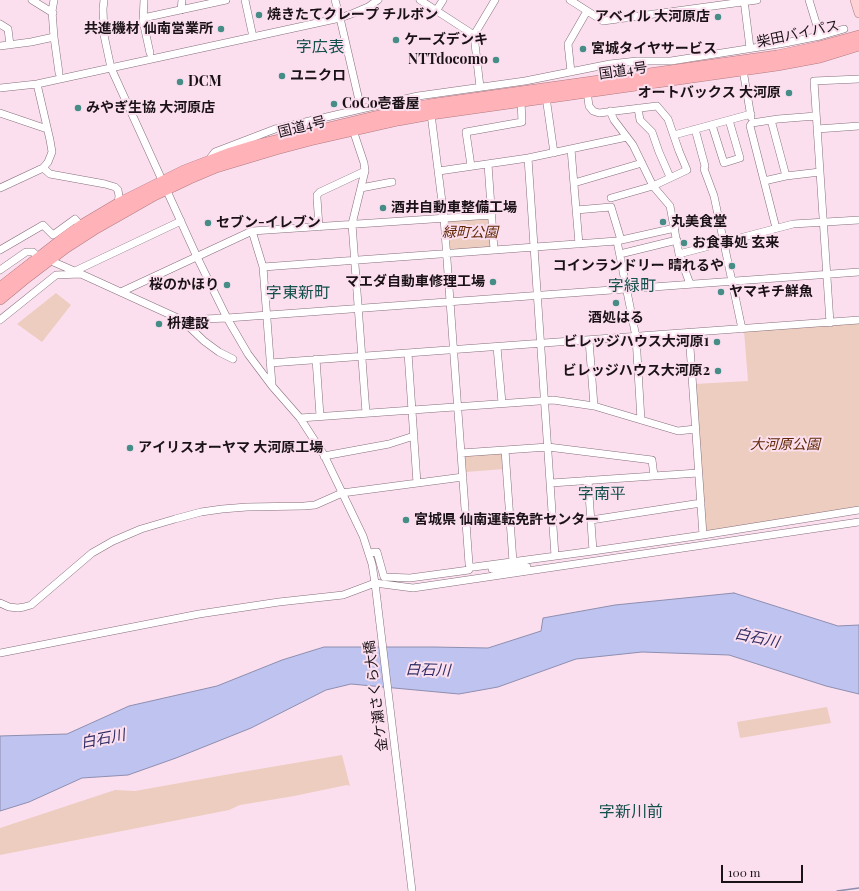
<!DOCTYPE html>
<meta charset="utf-8">
<style>
body{margin:0}
#map{position:relative;width:859px;height:891px;overflow:hidden;background:#fbdfee;font-family:"Playfair Display",serif}
canvas{display:block}
.scale{position:absolute;left:721px;top:865px;width:82px;height:18px;box-sizing:border-box;border:2px solid #1b1217;border-top:0;padding-left:5px;font-size:12px;line-height:14px;white-space:nowrap;color:#1b1217;-webkit-text-stroke:3px #fbdfee;paint-order:stroke}
</style>
<div id="map">
<canvas width="859" height="891"></canvas>
<div class="scale">100 m</div>
</div>
<script>
const ctx = document.querySelector('canvas').getContext('2d');
ctx.lineJoin = 'round';
function paint(path, color) { ctx.fillStyle = color; ctx.fill(path, 'evenodd'); }
const shape = rows => new Path2D(rows.map(r => 'M' + r).join(''));
function stroke(path, color, width, dash) { ctx.strokeStyle = color; ctx.lineWidth = width; ctx.lineCap = dash ? 'butt' : 'round'; ctx.setLineDash(dash || []); ctx.stroke(path); }
function write(font, color, halo, rows, align = 'center') {
  ctx.font = font + ' "Playfair Display","Noto Sans JP",serif'; ctx.lineWidth = 4; ctx.setLineDash([]); ctx.textBaseline = 'middle'; ctx.strokeStyle = halo; ctx.fillStyle = color; for (const [text, x, y, turn = 0] of rows) {
    ctx.save(); ctx.translate(x, y); ctx.rotate((+turn || 0) * Math.PI / 180); ctx.textAlign = isNaN(turn) ? turn : align; if (halo) ctx.strokeText(text, 0, 0); ctx.fillText(text, 0, 0); ctx.restore();
  }
}
paint(shape([
 [486,217,489,219,491,245,489,248,452,250,450,248,449,221],
 [56,293,71,305,42,342,17,324],
 [859,323,859,507,707,531,705,529,695,384,748,381,744,331],
 [500,452,503,454,504,469,466,472,465,456,468,455],
 [827,707,831,723,740,738,737,722],
 [342,755,350,786,347,785,294,796,240,805,229,810,0,855,0,828,115,790,135,791,230,774]
]), '#edcdbf');
const water = shape([
 [734,593,838,626,859,625,859,694,826,686,729,655,642,652,576,659,498,687,459,694,351,684,326,690,251,728,176,758,128,775,82,778,29,802,0,811,0,736,67,734,129,706,217,686,282,660,324,647,433,647,488,648,541,631,543,618,615,605,734,593]
]);
paint(water, '#bfc3f0');
stroke(water, '#8e8eaf', 1);
stroke(shape([
 [837,891,859,888]
]), '#8e8eaf', 1.5);
const minor = shape([
 [32,0,53,13],
 [54,0,52,11,54,37,59,73],
 [104,0,103,9,104,35,111,68,197,257,227,318,248,354,272,386,300,418,324,455,363,536,372,564,375,583,412,891],
 [144,0,143,21,150,53],
 [245,0,253,37],
 [335,0,340,18,361,109],
 [420,0,474,35],
 [570,0,603,21,757,0],
 [744,0,750,48],
 [809,0,820,36],
 [181,10,182,0],
 [436,11,443,0],
 [143,18,226,0],
 [0,24,8,29,10,45],
 [0,46,31,42,54,37],
 [743,70,751,117],
 [571,72,568,44,587,11],
 [480,87,474,35,495,0],
 [0,88,37,84,340,18,354,13,368,7,378,0],
 [587,91,589,106,593,111,599,113,657,106,668,119,679,151,687,170,653,186,611,198],
 [546,97,554,153],
 [638,108,640,120,652,132,659,152,670,177],
 [610,111,614,120,633,145,653,186,670,206,679,254,690,284],
 [0,113,47,129],
 [431,114,444,218,469,564,470,567,474,567,593,551,703,535,859,510],
 [771,120,786,176],
 [712,125,724,163,740,158,729,120],
 [695,129,705,166,704,169,714,196,742,329],
 [817,129,859,126],
 [353,130,364,163,365,171,352,224,366,413],
 [674,135,751,114],
 [571,149,579,244],
 [528,158,555,556],
 [208,161,215,152,275,129,361,109,418,96,525,81,610,64,637,61,671,61,785,43,820,36,844,29],
 [488,164,494,250],
 [471,166,466,132,522,122,521,101],
 [43,168,50,174,105,184,115,187,118,190,119,196,118,204],
 [439,171,528,158,627,137],
 [764,181,786,176,820,172],
 [574,183,642,163],
 [0,188,43,168,48,162,52,152,50,140,37,84],
 [361,188,392,182],
 [576,210,611,207,621,240],
 [319,227,317,198,317,195,320,192,365,171],
 [776,228,750,126,752,123,778,119,816,116],
 [252,231,263,267,272,385],
 [617,241,636,337,641,420],
 [0,250,43,225,53,235,75,219,81,226],
 [620,254,677,240],
 [679,254,793,224,859,220],
 [49,260,81,274,182,320,204,341,219,352,233,359],
 [263,267,617,241,675,228],
 [0,270,26,252,33,252,38,257],
 [75,271,181,221],
 [121,292,252,231,492,215],
 [0,320,56,275,80,274],
 [182,320,227,318,859,272],
 [830,323,814,81,859,79],
 [689,333,703,535],
 [589,340,594,406],
 [497,347,502,403],
 [408,353,417,483],
 [316,359,320,416],
 [270,363,859,320],
 [300,418,553,400,594,406,678,431,695,429],
 [505,450,513,562],
 [461,453,548,447,652,460,654,476],
 [324,456,389,444,414,436],
 [588,480,593,551],
 [551,483,698,473],
 [591,520,701,503],
 [369,553,377,552,384,577,410,578,469,570,470,567],
 [492,569,527,567],
 [0,603,9,607,18,608,24,607,31,605,92,553,113,541,141,529,175,519,201,512,222,509,247,507,304,506,315,505,342,493,463,477],
 [0,653,199,614,279,602,343,595,375,583,413,588,859,522]
]);
const major = shape([
 [855,0,859,13]
]);
const highway = shape([
 [0,288,63,239,81,226,118,204,184,171,231,153,254,146,391,113,429,105,777,56,819,47,859,36],
 [0,299,23,280,65,248,96,228,126,211,154,195,190,178,216,167,276,149,310,140,398,120,431,114,777,65,820,57,859,45]
]);
stroke(minor, '#866e7b', 8);
stroke(major, '#af7b80', 10);
stroke(highway, '#af7b80', 12);
stroke(minor, '#fff', 7);
stroke(major, '#ffd1d4', 9);
stroke(highway, '#ffb3b8', 11);
for (const [x, y, r, color] of [
 [259,15,4,"#468d87"],
 [718,17,4,"#468d87"],
 [221,29,4,"#468d87"],
 [396,40,4,"#468d87"],
 [583,49,4,"#468d87"],
 [496,60,4,"#468d87"],
 [282,76,4,"#468d87"],
 [180,82,4,"#468d87"],
 [789,93,4,"#468d87"],
 [334,104,4,"#468d87"],
 [78,108,4,"#468d87"],
 [383,208,4,"#468d87"],
 [663,222,4,"#468d87"],
 [208,223,4,"#468d87"],
 [684,243,4,"#468d87"],
 [732,266,4,"#468d87"],
 [493,282,4,"#468d87"],
 [227,285,4,"#468d87"],
 [721,292,4,"#468d87"],
 [616,303,4,"#468d87"],
 [159,324,4,"#468d87"],
 [717,342,4,"#468d87"],
 [718,371,4,"#468d87"],
 [130,448,4,"#468d87"],
 [406,520,4,"#468d87"]
]) { const dot = new Path2D(); dot.arc(x, y, r, 0, 2 * Math.PI); ctx.fillStyle = color; ctx.fill(dot); stroke(dot, '#fbdfee', 1.5); }
write('bold 14px', '#1b1217', '#fbdfee', [
 ["焼きたてクレープ チルボン",267,15],
 ["アベイル 大河原店",710,17,"right"],
 ["共進機材 仙南営業所",213,29,"right"],
 ["ケーズデンキ",404,40],
 ["宮城タイヤサービス",591,49],
 ["NTTdocomo",488,60,"right"],
 ["ユニクロ",290,76],
 ["DCM",188,82],
 ["オートバックス 大河原",781,93,"right"],
 ["CoCo壱番屋",342,104],
 ["みやぎ生協 大河原店",86,108],
 ["酒井自動車整備工場",391,208],
 ["丸美食堂",671,222],
 ["セブン-イレブン",216,223],
 ["お食事処 玄来",692,243],
 ["コインランドリー 晴れるや",724,266,"right"],
 ["マエダ自動車修理工場",485,282,"right"],
 ["桜のかほり",219,285,"right"],
 ["ヤマキチ鮮魚",729,292],
 ["酒処はる",616,318,"center"],
 ["枡建設",167,324],
 ["ビレッジハウス大河原1",709,342,"right"],
 ["ビレッジハウス大河原2",710,371,"right"],
 ["アイリスオーヤマ 大河原工場",138,448],
 ["宮城県 仙南運転免許センター",414,520]
], 'left');
write('14px', '#1b1217', '#fbdfee', [
 ["柴田バイパス",798,34,-12],
 ["国道4号",623,71,-8],
 ["国道4号",302,127,-14],
 ["金ケ瀬さくら大橋",376,696,-97]
]);
write('italic 14px', '#602705', '#fbdfee', [
 ["緑町公園",470,233],
 ["大河原公園",785,445]
]);
write('italic 15px', '#2f2d63', '#fbdfee', [
 ["白石川",757,638,12],
 ["白石川",428,670,2],
 ["白石川",103,739,-11]
]);
write('16px', '#134f4b', '#fbdfee', [
 ["字広表",320,47],
 ["字緑町",632,286],
 ["字東新町",298,293],
 ["字南平",602,494],
 ["字新川前",631,812]
]);
</script>
